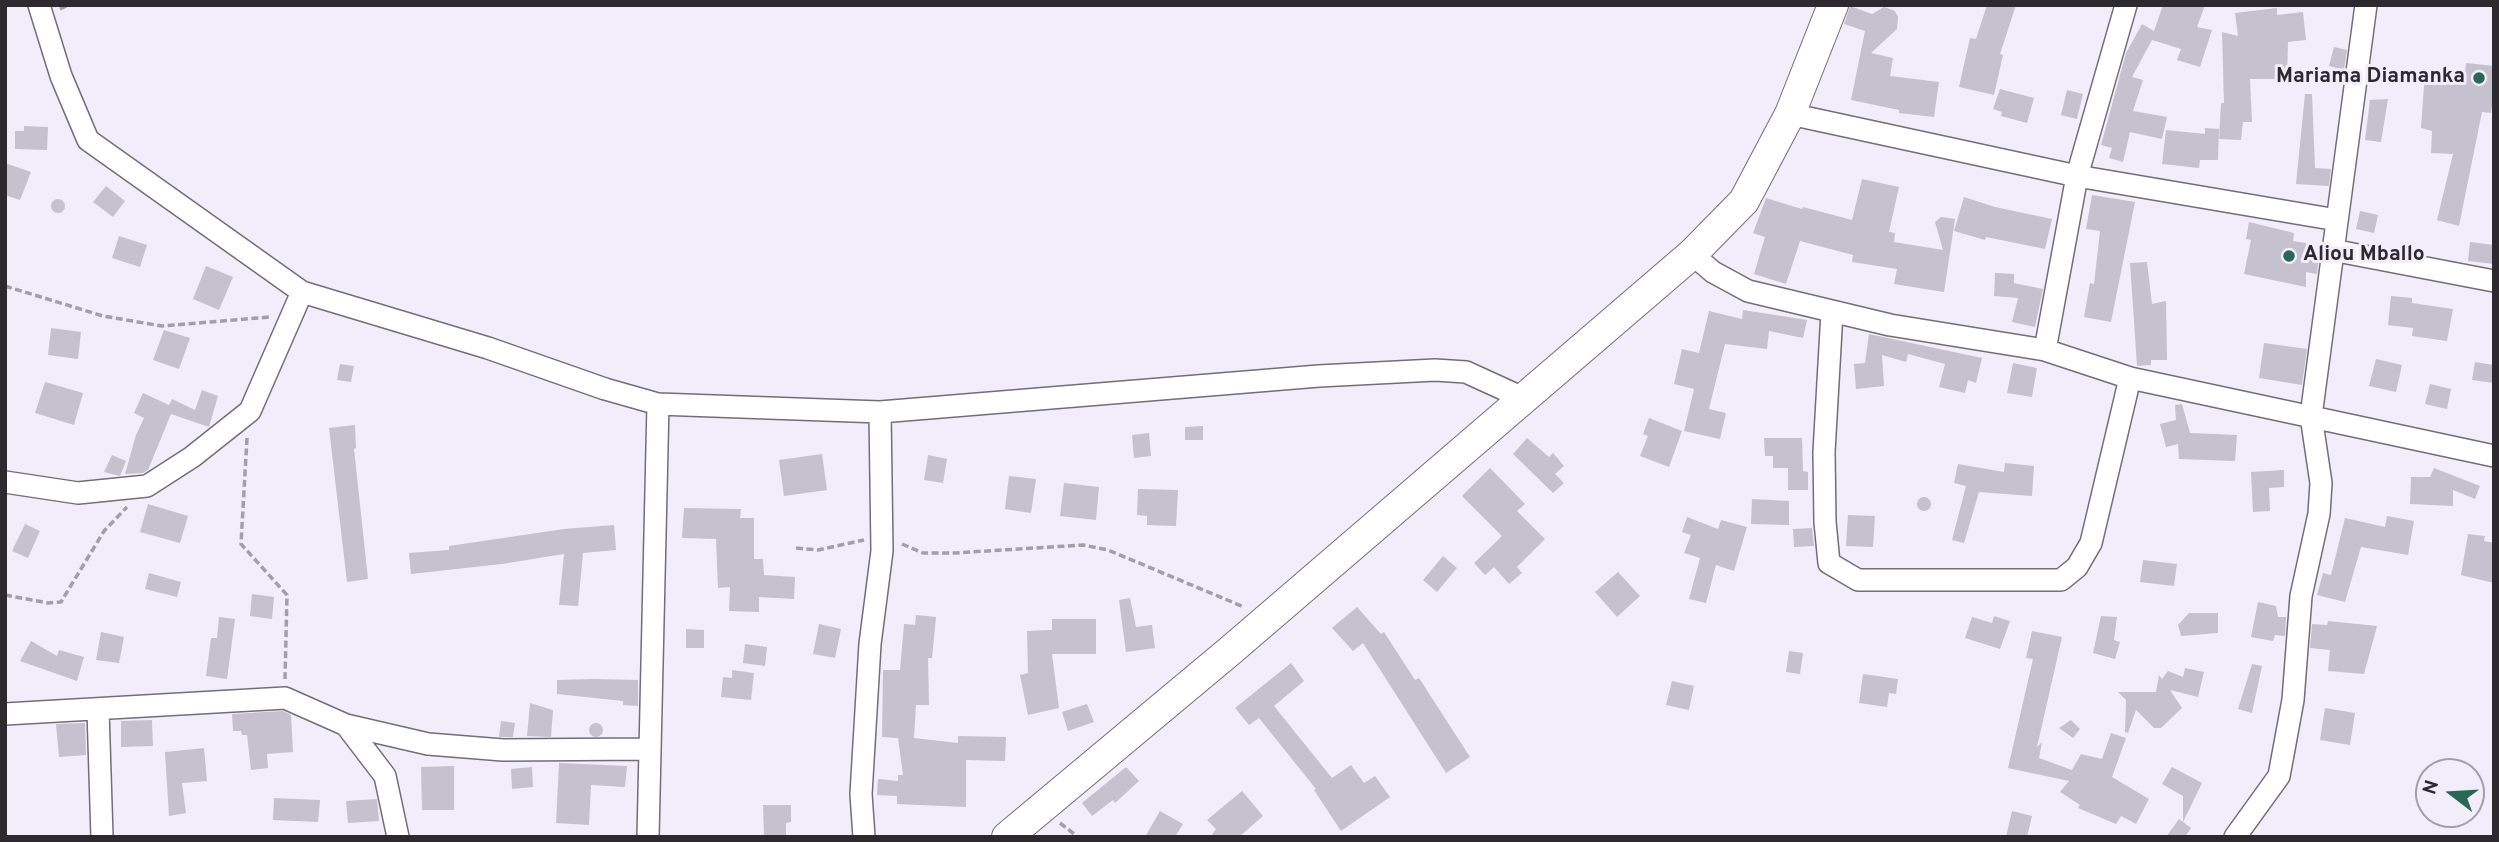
<!DOCTYPE html>
<style>
body{margin:0}
#map{position:relative;width:2499px;height:842px;overflow:hidden;background:#f1edfa;font-family:Overpass,sans-serif}
canvas{display:block}
.frame{position:absolute;inset:0;border:7px solid #2c2a2f;pointer-events:none}
.north{position:absolute;left:2415px;top:758px;width:70px;height:70px;box-sizing:border-box;background:#f1edfa;border:2px solid #a29fa9;border-radius:50%;rotate:287deg;font-size:19px;font-weight:700;line-height:28px;text-align:center;color:#2c2a2f}
.north::after{content:'';display:block;margin:auto;width:24px;height:32px;background:#2b6854;clip-path:polygon(50% 0,100% 100%,50% 72%,0 100%)}
</style>
<div id="map">
<canvas width="2499" height="842"></canvas>
<div class="frame"></div>
<div class="north">N</div>
</div>
<script>
const ctx = document.querySelector('canvas').getContext('2d');
ctx.lineJoin = 'round';
function paint(path, color) { ctx.fillStyle = color; ctx.fill(path, 'evenodd'); }
const shape = rows => new Path2D(rows.map(r => 'M' + r).join(''));
function stroke(path, color, width, dash) { ctx.strokeStyle = color; ctx.lineWidth = width; ctx.lineCap = dash ? 'butt' : 'round'; ctx.setLineDash(dash || []); ctx.stroke(path); }
function write(font, color, halo, rows, align = 'center') {
  ctx.font = font + ' Overpass,sans-serif'; ctx.lineWidth = 6; ctx.setLineDash([]); ctx.textBaseline = 'middle'; ctx.strokeStyle = halo; ctx.fillStyle = color; for (const [text, x, y, turn = 0] of rows) {
    ctx.save(); ctx.translate(x, y); ctx.rotate((+turn || 0) * Math.PI / 180); ctx.textAlign = isNaN(turn) ? turn : align; if (halo) ctx.strokeText(text, 0, 0); ctx.fillText(text, 0, 0); ctx.restore();
  }
}
paint(shape([
 [1987,5,2016,5,2000,54,2003,55,1994,95,1959,87,1970,38,1976,39],
 [2163,5,2205,5,2197,27,2212,30,2200,67,2177,60,2181,49,2152,40,2132,77,2143,80,2133,111,2167,117,2162,139,2130,132,2123,162,2109,158,2112,148,2101,145,2126,53,2142,24,2154,31],
 [1850,6,1872,14,1884,7,1895,11,1898,17,1897,29,1871,53,1893,58,1890,76,1939,82,1934,117,1899,113,1899,110,1851,100,1865,31,1844,24],
 [2277,8,2277,15,2303,12,2306,40,2288,42,2287,79,2250,79,2252,122,2243,122,2241,140,2219,139,2221,103,2224,103,2222,32,2238,36,2235,13],
 [2334,47,2347,50,2344,70,2329,66],
 [2466,63,2494,66,2494,90,2491,113,2482,112,2459,226,2437,220,2453,154,2431,153,2432,131,2421,128,2425,71,2465,73],
 [2000,89,2034,98,2027,123,2001,116,2002,112,1993,109],
 [2067,90,2083,94,2077,119,2061,115],
 [2305,94,2312,94,2315,168,2331,169,2329,186,2296,184],
 [2388,99,2381,142,2365,140,2370,100],
 [24,126,48,127,47,150,15,149,15,131,24,131],
 [2205,128,2219,129,2218,160,2200,160,2199,168,2162,164,2166,130,2205,134],
 [5,163,31,172,20,200,5,195],
 [1862,179,1899,187,1889,232,1895,233,1894,242,1943,250,1935,222,1941,217,1955,219,1944,292,1894,284,1897,269,1852,262,1853,255,1800,241,1786,284,1754,274,1765,237,1753,233,1766,198,1802,209,1803,207,1852,220],
 [106,186,125,201,113,217,93,202],
 [2092,195,2135,202,2111,322,2084,317,2090,283,2094,284,2100,231,2086,229],
 [1964,197,1995,207,2052,219,2045,249,1986,237,1985,240,1954,231],
 '51 206a7 7 0 1 1 14 0a7 7 0 1 1-14 0Z',
 [2360,211,2378,215,2374,233,2356,229],
 [2249,222,2294,233,2293,241,2311,244,2309,253,2319,255,2317,274,2306,272,2306,287,2244,274,2251,240,2246,239],
 [119,236,147,245,140,267,112,258],
 [2470,242,2494,245,2494,264,2468,261],
 [2147,262,2152,304,2166,301,2167,360,2151,360,2151,365,2137,366,2130,263],
 [206,266,233,277,219,310,193,299],
 [1995,273,2014,274,2014,283,2043,289,2035,327,2012,322,2018,298,1994,296],
 [2391,296,2412,298,2412,303,2453,309,2447,341,2412,336,2413,328,2388,325],
 [1743,310,1807,320,1803,338,1769,331,1767,349,1725,344,1709,409,1726,413,1720,439,1684,431,1694,389,1674,384,1682,349,1699,353,1709,311,1742,319],
 [51,328,81,332,78,359,48,355],
 [164,330,190,338,179,369,153,360],
 [1869,334,1982,358,1976,383,1968,380,1965,393,1939,387,1945,364,1908,354,1906,362,1882,355,1884,386,1856,389,1854,364,1865,363],
 [2264,343,2307,349,2302,385,2259,378],
 [2376,359,2402,365,2396,392,2369,386],
 [2475,362,2494,365,2494,383,2472,380],
 [2013,363,2037,368,2032,397,2007,393],
 [340,364,354,366,351,382,337,380],
 [45,382,83,393,74,425,35,413],
 [2430,384,2451,389,2447,409,2425,404],
 [202,390,218,396,209,427,171,414,148,470,143,473,125,474,136,435,144,418,134,413,143,393,169,405,172,399,195,410],
 [2182,404,2190,433,2237,435,2235,461,2179,459,2178,444,2166,447,2160,424,2176,420,2175,405],
 [1649,418,1682,431,1669,467,1640,456,1648,436,1643,434],
 [355,425,356,448,354,449,368,579,347,582,329,428],
 [1203,426,1203,440,1185,440,1185,427],
 [1149,433,1151,456,1134,458,1132,435],
 [1527,438,1549,457,1553,453,1564,466,1555,474,1564,483,1553,493,1513,454],
 [1764,438,1802,438,1803,471,1808,472,1808,490,1788,490,1788,468,1773,468,1773,456,1765,456],
 [822,454,827,490,784,496,779,460],
 [112,455,126,461,120,476,104,472],
 [928,455,947,459,943,483,924,480],
 [2005,463,2034,466,2032,496,1979,492,1964,543,1952,540,1966,486,1954,483,1958,464,2004,472],
 [1490,468,1525,504,1517,511,1545,539,1517,567,1522,573,1509,584,1494,567,1485,575,1474,563,1502,536,1462,496],
 [2434,468,2480,486,2475,499,2453,490,2453,506,2410,504,2411,477,2430,477],
 [2284,470,2284,487,2269,488,2270,511,2253,512,2251,472],
 [1009,476,1036,479,1031,513,1005,509],
 [1064,483,1099,487,1096,520,1060,516],
 [1138,489,1178,490,1176,526,1147,525,1147,516,1137,515],
 '1917 504a7 7 0 1 1 14 0a7 7 0 1 1-14 0Z',
 [1752,499,1789,501,1789,525,1751,524],
 [148,504,188,516,180,543,140,532],
 [684,508,741,509,740,518,754,518,754,559,763,559,764,575,795,577,794,599,759,597,759,612,729,611,730,587,718,588,716,539,682,538],
 [1848,515,1875,516,1873,547,1846,546],
 [2387,516,2414,521,2408,555,2361,547,2345,602,2317,595,2323,573,2331,575,2345,518,2385,527],
 [1687,517,1718,529,1721,520,1747,527,1734,571,1716,565,1706,603,1689,599,1700,558,1684,553,1691,535,1682,532],
 [25,524,40,531,28,558,12,551],
 [614,525,616,550,583,553,578,606,559,605,564,554,502,564,411,574,409,553,449,550,449,546,564,529],
 [1812,528,1814,546,1794,547,1793,529],
 [2468,534,2485,536,2484,541,2494,543,2494,583,2461,575],
 [1443,556,1457,568,1437,592,1423,580],
 [2143,560,2177,564,2174,586,2140,582],
 [1618,572,1640,596,1617,617,1595,592],
 [149,573,181,582,177,597,145,589],
 [252,594,274,597,272,619,250,616],
 [1130,598,1136,627,1152,625,1155,648,1126,652,1119,600],
 [2258,602,2276,606,2278,617,2286,617,2285,636,2275,635,2273,641,2251,637],
 [1357,607,1381,634,1384,632,1415,680,1419,678,1470,757,1446,773,1363,643,1353,651,1332,628],
 [2189,613,2218,613,2218,633,2181,636,2178,625],
 [916,615,936,617,932,658,928,658,929,705,916,705,914,738,958,743,958,736,1006,737,1005,761,966,760,966,807,897,804,897,796,877,795,878,779,898,781,898,775,903,775,898,738,882,737,883,670,900,670,904,624,915,625],
 [1994,616,2010,621,2000,649,1965,638,1972,617,1992,623],
 [2101,616,2117,617,2114,640,2120,642,2115,659,2093,653],
 [219,617,235,619,227,679,206,676,211,638,217,638],
 [1052,619,1096,619,1096,654,1052,654,1059,708,1028,715,1020,675,1028,673,1027,631,1052,630],
 [2328,621,2377,626,2364,674,2328,671,2330,650,2310,648,2312,624,2327,625],
 [819,624,841,629,835,658,813,654],
 [686,629,704,630,704,648,686,648],
 [2032,631,2062,637,2037,747,2042,742,2039,758,2072,770,2081,754,2102,759,2111,733,2126,738,2112,777,2149,799,2136,824,2121,816,2116,824,2078,808,2080,805,2060,792,2069,781,2008,768,2033,659,2026,658],
 [101,632,124,637,119,663,96,660],
 [31,641,57,656,59,650,84,657,77,681,20,661],
 [745,644,767,647,765,666,743,663],
 [1789,651,1803,653,1800,674,1786,672],
 [1291,663,1304,681,1274,706,1332,778,1351,765,1364,783,1375,776,1390,797,1341,831,1314,790,1316,789,1259,718,1249,725,1235,708],
 [2252,664,2262,666,2252,713,2238,709],
 [2185,668,2204,672,2198,697,2170,690,2182,708,2161,728,2154,728,2136,710,2128,733,2125,732,2126,700,2118,692,2156,692,2159,675,2162,679,2168,671,2183,677],
 [732,670,754,673,751,700,721,697,723,677,732,678],
 [1863,674,1898,679,1896,694,1889,693,1887,707,1859,703],
 [594,679,638,680,638,706,623,705,623,701,557,694,557,680],
 [1672,681,1694,686,1689,710,1666,705],
 [530,703,553,710,551,737,527,736],
 [1087,704,1094,722,1068,731,1062,712],
 [2325,708,2355,713,2350,745,2320,740],
 [283,711,291,715,293,752,267,754,268,768,251,770,247,735,242,735,241,731,233,731,232,714],
 [152,720,153,746,121,747,121,721],
 [2071,720,2080,729,2073,738,2059,728],
 [501,721,515,723,513,737,499,737],
 '589 730a7 7 0 1 1 14 0a7 7 0 1 1-14 0Z',
 [85,723,86,755,59,757,56,724],
 [204,748,207,781,182,783,186,813,169,816,165,752],
 [559,763,627,766,625,787,591,785,589,825,556,823],
 [454,766,454,810,422,810,421,767],
 [532,767,533,787,512,789,511,769],
 [1126,767,1139,781,1115,803,1113,800,1092,816,1082,803],
 [2172,767,2202,783,2183,822,2183,796,2162,784],
 [1242,791,1263,816,1239,837,1210,837,1216,829,1207,820],
 [274,798,320,800,318,822,273,820],
 [377,799,379,821,348,823,346,801],
 [763,805,791,805,791,822,786,823,786,837,764,837],
 [1160,811,1183,824,1175,837,1145,837],
 [2012,811,2032,816,2027,837,2006,837],
 [2179,819,2191,828,2185,837,2166,837]
]), '#c5c1ce');
const minor = shape([
 [39,5,61,76,88,140,302,292,488,348,605,389,658,404,880,412,1319,376,1435,370,1466,372,1523,398],
 [1790,114,2077,176,2337,220],
 [2332,250,2494,281],
 [1692,254,1713,272,1748,291,1890,325,2045,350,2130,378,2494,456],
 [1832,312,1824,452,1825,522,1829,563,1858,580,2061,580,2077,567,2091,543,2130,378],
 [2045,350,2077,176,2126,5],
 [5,482,78,493,147,486,192,457,250,411,302,292],
 [98,710,102,837],
 [5,714,285,698,346,725,385,776,398,837],
 [346,725,428,744,503,750,649,749],
 [648,837,658,404],
 [864,837,861,794,870,644,882,551,880,412],
 [2235,837,2279,776,2293,700,2301,596,2319,514,2321,483,2311,416,2366,5]
]);
const secondary = shape([
 [1007,837,1231,650,1692,254,1744,201,1790,114,1833,5]
]);
stroke(minor, '#716e79', 24);
stroke(secondary, '#716e79', 32);
stroke(shape([
 [89,5,105,5],
 [60,9,68,5],
 [5,286,103,316,162,326,270,317],
 [247,438,241,544,287,595,285,679],
 [902,544,923,553,954,553,1083,545,1108,550,1244,607],
 [796,548,818,550,864,540],
 [5,595,48,603,61,602,104,531,127,507],
 [1060,823,1078,837]
]), '#a29fa9', 3.5, [7, 3.5]);
stroke(minor, '#fff', 21);
stroke(secondary, '#fff', 30);
for (const [x, y, r, color] of [
 [2479,78,7,"#2b6854"],
 [2289,256,7,"#2b6854"]
]) { const dot = new Path2D(); dot.arc(x, y, r, 0, 2 * Math.PI); ctx.fillStyle = color; ctx.fill(dot); stroke(dot, '#f1edfa', 2.5); }
write('bold 21px', '#2c2a2f', '#f1edfa', [
 ["Mariama Diamanka",2465,78],
 ["Aliou Mballo",2303,256,"left"]
], 'right');
</script>
